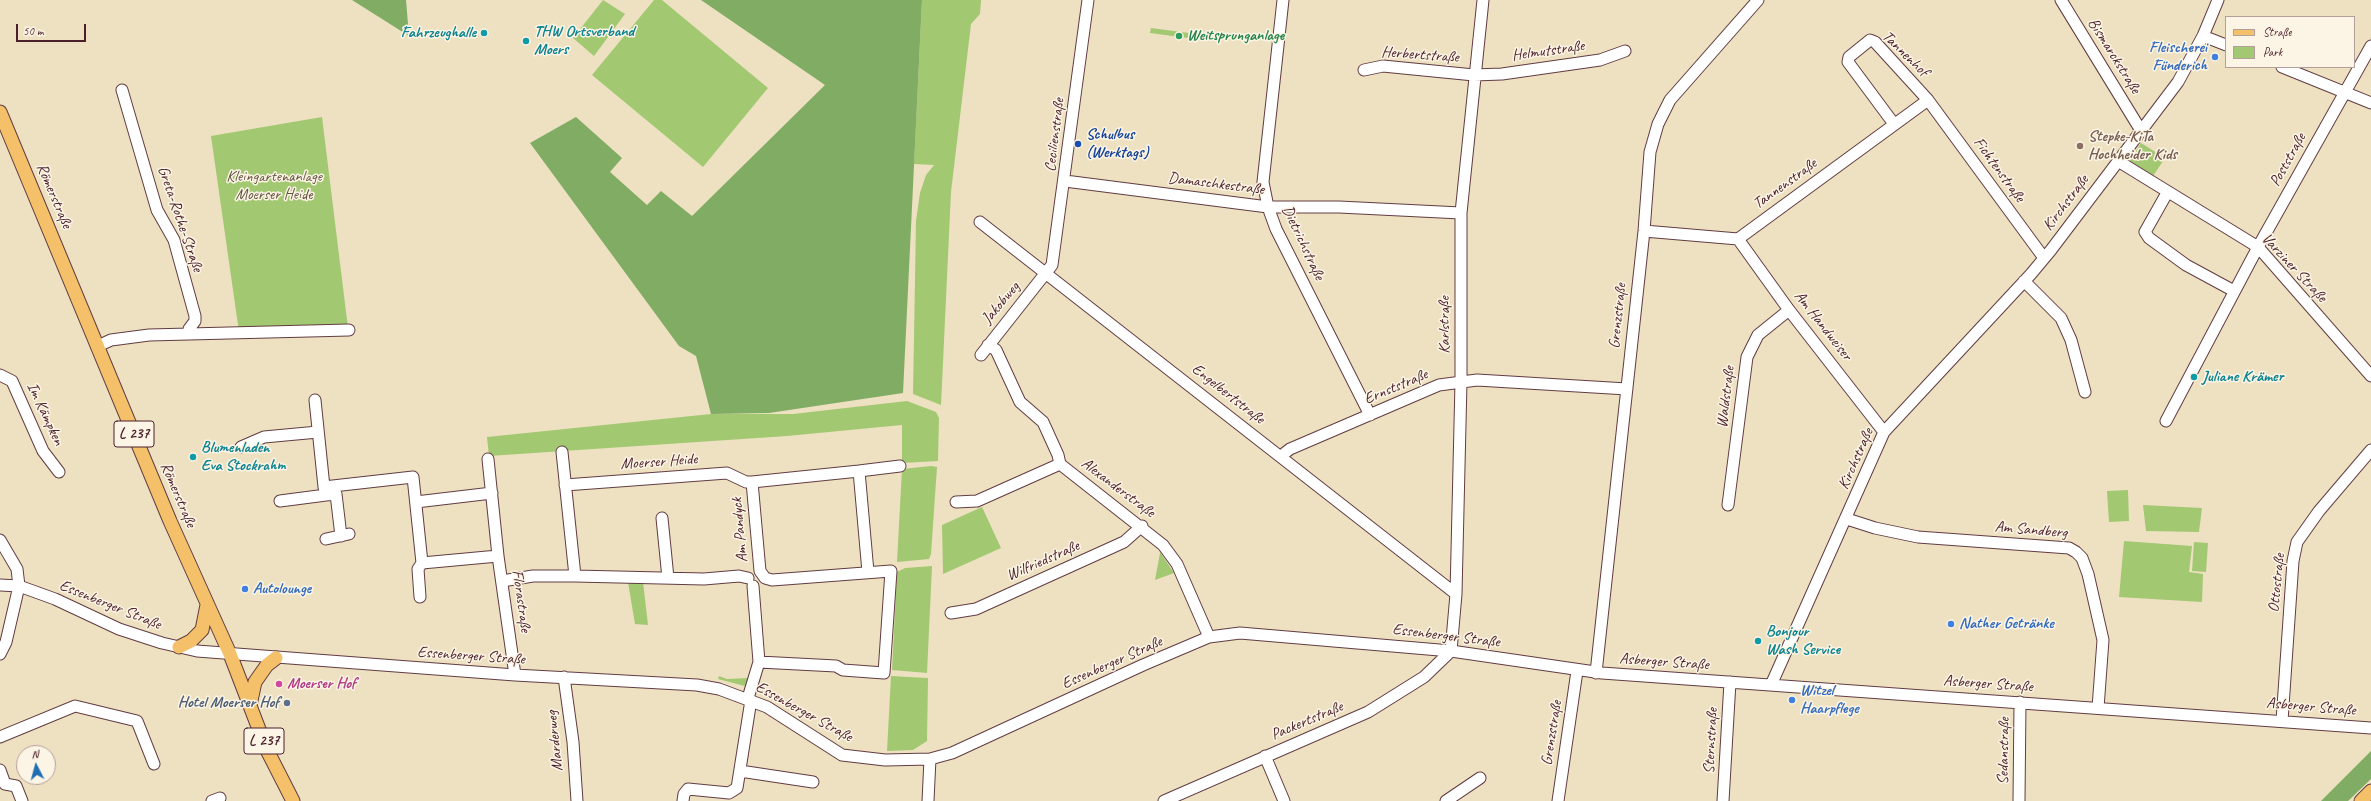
<!DOCTYPE html>
<meta charset="utf-8">
<style>
body{margin:0}
#map{position:relative;width:2371px;height:801px;overflow:hidden;background:#ede1c1;font-family:Caveat,sans-serif}
canvas{display:block}
.legend{position:absolute;left:2225px;top:16px;width:130px;height:52px;box-sizing:border-box;background:#fcf5e5;border:1px solid #b59f9b;margin:0;padding:5px 7px;list-style:none;font-size:12px;color:#4a1f2b}
.legend li{display:flex;align-items:center;gap:8px;height:20px}
.legend b{width:20px;border:1px solid #b59f9b}
.north{position:absolute;left:16px;top:745px;width:40px;height:40px;box-sizing:border-box;background:#fcf5e5;border:1px solid #b59f9b;border-radius:50%;rotate:354deg;font-size:11px;font-weight:700;line-height:16px;text-align:center;color:#4a1f2b}
.north::after{content:'';display:block;margin:auto;width:14px;height:18px;background:#1f6fb2;clip-path:polygon(50% 0,100% 100%,50% 72%,0 100%)}
.scale{position:absolute;left:16px;top:24px;width:70px;height:18px;box-sizing:border-box;border:2px solid #4a1f2b;border-top:0;padding-left:5px;font-size:12px;line-height:14px;white-space:nowrap;color:#4a1f2b;-webkit-text-stroke:3px #fcf5e5;paint-order:stroke}
</style>
<div id="map">
<canvas width="2371" height="801"></canvas>
<ul class="legend">
<li><b style="height:5px;background:#f4c16a"></b>Straße</li>
<li><b style="height:11px;background:#a2c872"></b>Park</li>
</ul>
<div class="north">N</div>
<div class="scale">50 m</div>
</div>
<script>
const ctx = document.querySelector('canvas').getContext('2d');
ctx.lineJoin = 'round';
function paint(path, color) { ctx.fillStyle = color; ctx.fill(path, 'evenodd'); }
const shape = rows => new Path2D(rows.map(r => 'M' + r).join(''));
function stroke(path, color, width, dash) { ctx.strokeStyle = color; ctx.lineWidth = width; ctx.lineCap = dash ? 'butt' : 'round'; ctx.setLineDash(dash || []); ctx.stroke(path); }
function write(font, color, halo, rows, align = 'center') {
  ctx.font = font + ' Caveat,sans-serif'; ctx.lineWidth = 3; ctx.setLineDash([]); ctx.textBaseline = 'middle'; ctx.strokeStyle = halo; ctx.fillStyle = color; for (const [text, x, y, turn = 0] of rows) {
    ctx.save(); ctx.translate(x, y); ctx.rotate((+turn || 0) * Math.PI / 180); ctx.textAlign = isNaN(turn) ? turn : align; if (halo) ctx.strokeText(text, 0, 0); ctx.fillText(text, 0, 0); ctx.restore();
  }
}
paint(shape([
 [603,0,625,14,594,56,573,38],
 [654,0,662,0,768,88,703,167,592,75],
 [922,0,981,0,980,14,971,24,951,192,941,405,913,394,916,221,920,193,926,175,934,165,914,164],
 [1151,28,1189,33,1188,38,1150,33],
 [322,117,348,328,239,332,211,136],
 [2141,143,2165,158,2153,176,2130,161],
 [907,401,936,412,939,418,938,461,902,463,902,425,787,436,489,456,487,437,711,414,793,414],
 [931,466,937,467,931,554,929,559,897,562,902,469],
 [2128,490,2129,521,2109,522,2107,491],
 [2143,505,2202,508,2199,532,2146,531],
 [982,507,1001,548,943,574,942,525],
 [2124,541,2192,546,2189,572,2203,574,2202,602,2119,597],
 [2194,542,2208,543,2206,572,2192,571],
 [1160,552,1174,573,1155,580,1160,553],
 [932,566,927,673,892,670,897,572,905,568],
 [628,582,643,582,648,625,635,624],
 [719,676,727,679,749,678,745,686,718,679],
 [891,676,928,678,927,741,913,750,887,751]
]), '#a2c872');
paint(shape([
 [352,0,406,0,409,36],
 [701,0,922,0,903,393,769,413,711,414,696,356,679,346,530,143,576,117,622,158,610,172,647,205,661,191,692,216,825,85],
 [2371,751,2371,779,2348,801,2321,801]
]), '#81ac64');
const minor = shape([
 [1283,0,1263,182,1268,207,1276,229,1370,415],
 [2061,0,2140,129],
 [2203,36,2226,45],
 [2282,67,2371,103],
 [1364,70,1383,66,1474,75,1502,74,1600,60,1625,51],
 [122,90,157,210,174,240,195,316,195,321,189,329,190,334],
 [1894,124,1848,62,1849,57,1870,40,1875,42,1928,100,2044,258],
 [2118,161,2258,247,2371,376],
 [1065,181,1268,207,1339,207,1461,213],
 [2167,193,2145,232,2149,238,2186,265,2234,291],
 [980,222,1456,594],
 [1644,231,1738,239,1928,100],
 [1738,239,1789,310,1884,432],
 [2024,281,2061,318,2071,340,2085,392],
 [988,345,996,350,1020,402,1043,422,1058,455,1060,464],
 [98,346,111,340,149,335,349,330],
 [981,355,1052,265,1088,0],
 [0,375,12,381,43,451,59,472],
 [315,400,324,487,413,477,422,563,498,556],
 [2166,421,2258,247,2371,46],
 [241,447,264,437,318,432],
 [562,452,575,576],
 [1281,456,1290,449,1439,385,1477,380,1627,389],
 [488,459,498,556,515,675],
 [859,471,900,466],
 [565,485,727,473,746,482,752,482],
 [326,495,336,494,341,536],
 [280,501,326,495,324,487],
 [416,502,492,493],
 [956,502,977,501,1060,464,1163,545,1177,564,1209,637],
 [1728,505,1747,357,1758,335,1789,310],
 [662,518,668,578],
 [1847,519,1875,528,1918,537,2069,548,2076,552,2082,558,2088,574,2103,640,2098,708],
 [326,539,349,534],
 [0,540,17,569,19,586,6,642,0,654],
 [502,581,533,576,575,576,704,579,739,576,748,578],
 [0,585,19,586,55,599,119,629,162,643,197,651,515,675,697,685,719,689,767,707,842,755,885,760,930,759,952,753,1143,665,1209,637,1240,633,1451,651,1602,673,2371,728],
 [420,597,418,569,422,563],
 [951,613,976,609,1040,580,1124,542,1142,526],
 [759,662,836,666,843,670,884,673,891,571,772,580,765,578,760,571,752,482,859,471,868,572],
 [1596,673,1644,231,1650,152,1658,124,1670,100,1758,0],
 [564,677,573,742,577,801],
 [1771,685,1884,432,2031,274,2051,250,2178,82,2203,36,2218,0],
 [748,698,759,662,753,586],
 [2282,721,2293,561,2297,542,2319,511,2371,450],
 [0,737,75,706,137,721,154,764],
 [1265,756,1284,801],
 [0,770,5,784],
 [740,771,813,782],
 [5,784,16,786,22,801],
 [212,801,220,798],
 [683,801,684,794,688,789,729,793,737,788,751,700],
 [928,801,930,759],
 [1164,801,1368,712,1424,677,1451,651,1456,594,1461,382,1461,213,1483,0],
 [1446,801,1480,778],
 [1558,801,1577,671],
 [1723,801,1730,682],
 [2019,801,2020,702]
]);
const major = shape([
 [0,112,170,521,230,654,267,750,293,801],
 [179,647,191,641,202,630,207,605],
 [250,705,255,682,267,665,276,658],
 [2361,801,2371,791]
]);
stroke(minor, '#623c42', 13);
stroke(major, '#623c42', 15);
stroke(minor, '#fff', 11);
stroke(major, '#f4c16a', 13);
for (const [x, y, r, color] of [
 [484,33,4,"#0f9aa8"],
 [1179,36,4,"#2e9e5b"],
 [526,41,4,"#0f9aa8"],
 [2215,57,4,"#3f7fe0"],
 [1078,144,4,"#1a4fb4"],
 [2080,146,4,"#8d6e63"],
 [2194,377,4,"#0f9aa8"],
 [193,457,4,"#0f9aa8"],
 [245,589,4,"#3f7fe0"],
 [1951,624,4,"#3f7fe0"],
 [1758,641,4,"#0f9aa8"],
 [279,684,4,"#d1479c"],
 [1792,700,4,"#3f7fe0"],
 [287,703,4,"#5c6f8a"]
]) { const dot = new Path2D(); dot.arc(x, y, r, 0, 2 * Math.PI); ctx.fillStyle = color; ctx.fill(dot); stroke(dot, '#fcf5e5', 1.5); }
for (const [x, y, w] of [
 [134,434,40],
 [264,741,40]
]) { const box = new Path2D(); box.roundRect(x - w / 2, y - 13, w, 26, 3); ctx.fillStyle = '#fcf5e5'; ctx.fill(box); stroke(box, '#4a1f2b', 1); }
write('bold 15px', '#4a1f2b', null, [
 ["L 237",134,434],
 ["L 237",264,741]
]);
write('bold 16px', '#0d838f', '#fcf5e5', [
 ["THW Ortsverband",534,32],
 ["Moers",534,50],
 ["Fahrzeughalle",476,33,"right"],
 ["Juliane Krämer",2202,377],
 ["Blumenladen",201,448],
 ["Eva Stockrahm",201,466],
 ["Bonjour",1766,632],
 ["Wash Service",1766,650]
], 'left');
write('bold 16px', '#27864d', '#fcf5e5', [
 ["Weitsprunganlage",1187,36]
], 'left');
write('bold 16px', '#366cbe', '#fcf5e5', [
 ["Fleischerei",2207,48,"right"],
 ["Fünderich",2207,66,"right"],
 ["Autolounge",253,589],
 ["Nather Getränke",1959,624],
 ["Witzel",1800,691],
 ["Haarpflege",1800,709]
], 'left');
write('16px', '#4a1f2b', '#fcf5e5', [
 ["Helmutstraße",1548,51,-8],
 ["Tannenhof",1905,54,44],
 ["Herbertstraße",1420,55,4],
 ["Bismarckstraße",2114,56,58],
 ["Cecilienstraße",1055,135,-83],
 ["Poststraße",2288,160,-61],
 ["Fichtenstraße",1999,170,54],
 ["Damaschkestraße",1216,184,7],
 ["Tannenstraße",1785,184,-36],
 ["Römerstraße",54,196,67],
 ["Kirchstraße",2066,203,-53],
 ["Greta-Rothe-Straße",180,219,71],
 ["Dietrichstraße",1303,243,65],
 ["Varziner Straße",2294,268,47],
 ["Jakobweg",1001,303,-50],
 ["Grenzstraße",1618,316,-84],
 ["Karlstraße",1445,325,-90],
 ["Am Handweiser",1823,326,52],
 ["Ernststraße",1396,387,-23],
 ["Engelbertstraße",1228,394,38],
 ["Waldstraße",1726,397,-83],
 ["Im Kämpken",45,414,65],
 ["Kirchstraße",1856,459,-66],
 ["Moerser Heide",659,462,-4],
 ["Alexanderstraße",1118,488,37],
 ["Römerstraße",178,495,67],
 ["Am Pandyck",740,530,-95],
 ["Am Sandberg",2031,530,5],
 ["Wilfriedstraße",1043,561,-24],
 ["Ottostraße",2277,583,-84],
 ["Florastraße",521,601,82],
 ["Essenberger Straße",110,605,22],
 ["Essenberger Straße",1446,636,7],
 ["Essenberger Straße",471,656,4],
 ["Asberger Straße",1664,662,4],
 ["Essenberger Straße",1112,663,-24],
 ["Asberger Straße",1988,684,4],
 ["Asberger Straße",2311,707,5],
 ["Essenberger Straße",804,712,29],
 ["Packertstraße",1307,721,-23],
 ["Grenzstraße",1552,733,-81],
 ["Marderweg",555,741,-96],
 ["Sternstraße",1711,741,-87],
 ["Sedanstraße",2004,751,-89]
]);
write('bold 16px', '#164399', '#fcf5e5', [
 ["Schulbus",1086,135],
 ["(Werktags)",1086,153]
], 'left');
write('bold 16px', '#785e54', '#fcf5e5', [
 ["Stepke-KiTa",2088,137],
 ["Hochheider Kids",2088,155]
], 'left');
write('16px', '#645240', '#fcf5e5', [
 ["Kleingartenanlage",274,177],
 ["Moerser Heide",274,195]
]);
write('bold 16px', '#b23c85', '#fcf5e5', [
 ["Moerser Hof",287,684]
], 'left');
write('bold 16px', '#4e5e75', '#fcf5e5', [
 ["Hotel Moerser Hof",279,703]
], 'right');
</script>
